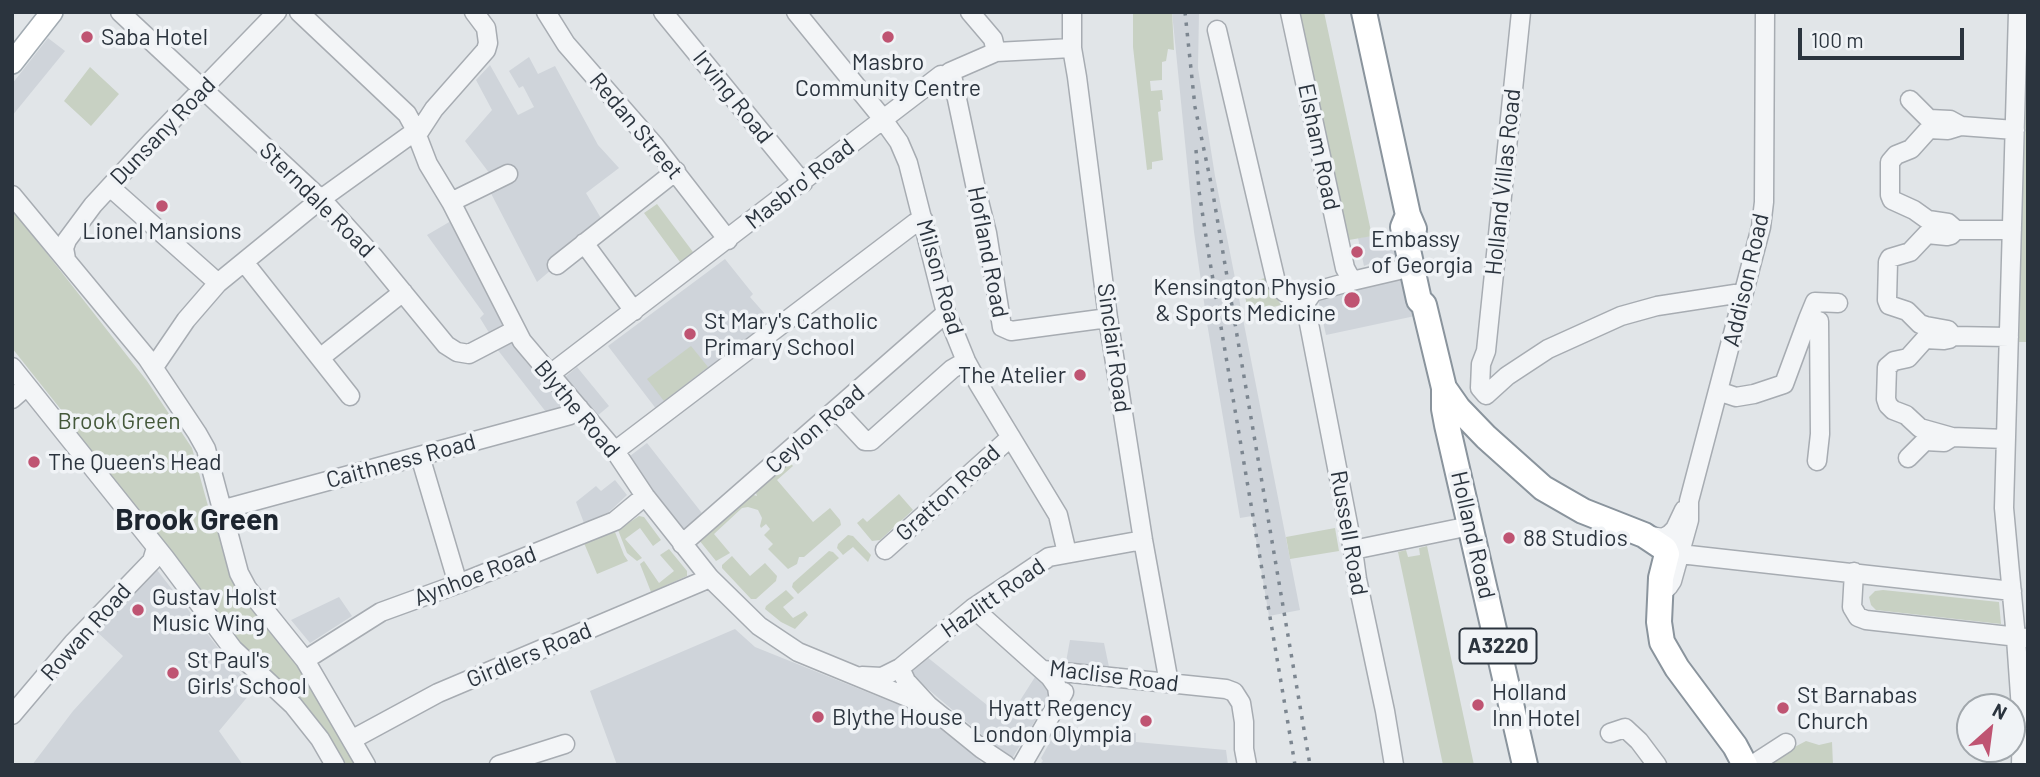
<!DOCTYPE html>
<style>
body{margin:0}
#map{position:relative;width:2040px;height:777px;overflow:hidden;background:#e1e5e8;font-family:Barlow,sans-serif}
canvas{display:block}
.frame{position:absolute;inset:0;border:14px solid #2b343e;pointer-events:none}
.north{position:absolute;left:1956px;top:693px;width:70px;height:70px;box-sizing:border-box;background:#f0f3f6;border:2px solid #a1a7ac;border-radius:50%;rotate:28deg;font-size:19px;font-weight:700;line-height:28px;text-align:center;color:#2b343e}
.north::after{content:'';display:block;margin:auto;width:24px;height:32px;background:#bf5472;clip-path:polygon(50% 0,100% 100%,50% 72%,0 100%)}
.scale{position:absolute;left:1798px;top:28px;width:166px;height:32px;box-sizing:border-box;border:4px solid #2b343e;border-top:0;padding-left:9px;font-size:21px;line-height:24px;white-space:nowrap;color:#2b343e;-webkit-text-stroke:5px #f0f3f6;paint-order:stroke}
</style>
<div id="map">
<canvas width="2040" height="777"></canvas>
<div class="frame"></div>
<div class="north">N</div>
<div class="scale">100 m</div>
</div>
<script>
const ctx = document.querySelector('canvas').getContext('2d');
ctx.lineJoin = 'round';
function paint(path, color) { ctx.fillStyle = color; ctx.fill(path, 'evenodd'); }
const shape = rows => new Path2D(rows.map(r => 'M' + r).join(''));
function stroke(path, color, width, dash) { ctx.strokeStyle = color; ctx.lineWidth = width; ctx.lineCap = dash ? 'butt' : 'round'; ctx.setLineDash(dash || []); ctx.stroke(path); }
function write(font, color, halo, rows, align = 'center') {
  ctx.font = font + ' Barlow,sans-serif'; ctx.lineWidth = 7; ctx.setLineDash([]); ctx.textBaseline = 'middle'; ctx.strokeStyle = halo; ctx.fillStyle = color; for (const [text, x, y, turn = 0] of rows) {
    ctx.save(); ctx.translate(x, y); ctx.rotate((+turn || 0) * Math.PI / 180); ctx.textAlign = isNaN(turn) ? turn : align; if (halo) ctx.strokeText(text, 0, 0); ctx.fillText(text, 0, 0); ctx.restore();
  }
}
paint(shape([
 [1172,12,1199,12,1198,68,1215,176,1300,610,1269,616,1252,516,1240,518,1207,323,1194,232],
 [48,38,65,51,12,116,12,84],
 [529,57,538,74,555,66,598,145,619,168,586,193,602,220,551,260,550,260,551,270,537,282,483,178,490,174,465,141,492,110,476,80,490,65,518,115,534,107,523,86,519,88,509,71],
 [451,221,504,328,491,336,480,318,484,314,427,235],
 [1395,231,1399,254,1383,258,1364,266,1358,238],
 [725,259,753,294,750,297,772,322,657,410,608,346],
 [1406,276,1415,316,1326,335,1317,295],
 [511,342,514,343,525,361,566,406,546,412,497,349],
 [577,367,609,406,596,417,564,378],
 [647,443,705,517,689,530,684,530,629,459,630,456],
 [615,480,627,495,609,512,584,523,576,502,596,486,601,491],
 [157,570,226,658,254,689,219,731,243,765,32,765,73,711,123,656,96,631],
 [339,597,352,616,310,643,291,620],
 [735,629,755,647,924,715,979,759,982,765,617,765,590,691],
 [1070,640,1104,643,1109,667,1066,662],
 [927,657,1007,721,1035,677,1050,689,1050,696,1013,757,1008,757,909,673,910,670],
 [1059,726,1136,733,1136,742,1226,750,1228,765,1039,765,1043,761,1041,758]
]), '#cfd4da');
paint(shape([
 [1133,12,1172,12,1174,50,1168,49,1166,61,1162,62,1162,80,1150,81,1151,91,1162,90,1163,100,1160,100,1161,111,1158,112,1163,160,1152,162,1152,169,1147,170,1133,47],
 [1300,12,1324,12,1372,236,1349,240],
 [2028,31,2028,342,2019,342,2023,144],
 [90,67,119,94,91,126,64,101],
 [657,204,696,256,683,266,644,213],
 [12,209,147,381,192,448,213,524,217,522,234,583,307,675,359,765,341,765,248,657,65,427,70,421,12,348],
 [1265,278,1281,305,1249,313,1242,284],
 [691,346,708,367,664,401,647,379],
 [788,460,793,466,777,480,813,522,830,508,840,520,841,525,804,557,799,557,797,564,788,569,768,549,773,544,764,535,770,529,766,524,761,528,760,526,762,518,758,510,748,507,742,508,714,534,730,553,716,561,699,540,750,494,757,496,755,490],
 [899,494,913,510,880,540,872,541,857,523,863,518,867,522],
 [639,516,644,517,661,540,653,546,640,528,625,539,642,558,637,561,627,553,618,530],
 [1335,528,1339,551,1290,559,1286,537],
 [615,532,624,555,628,561,597,574,584,543],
 [848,535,853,536,871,555,868,562,853,547,843,555,837,548,838,544],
 [1427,546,1474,765,1443,765,1398,552,1406,550,1408,557,1420,555,1419,548],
 [669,549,687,571,687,576,651,592,640,564,644,561,659,583,674,571,660,555],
 [829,551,833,552,839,558,798,594,792,587,793,583],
 [732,556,750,576,765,563,777,576,776,581,756,599,751,599,722,568,722,565],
 [786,590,794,598,783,607,793,618,805,611,808,615,795,629,781,622,765,609,766,606],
 [1883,590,1999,602,2001,624,1876,610,1871,605,1869,597,1875,591],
 [1806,741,1819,745,1832,742,1833,765,1769,765,1766,762]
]), '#c8d1c3');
const minor = shape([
 [120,12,325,203,373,256,446,345,457,352,469,354,515,330],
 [299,12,407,114,413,125,428,164,451,202,522,341,615,451,645,496,710,578,759,626,798,652,929,706],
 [546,12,566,44,655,146,728,240],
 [663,12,803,183],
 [796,12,879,114,899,142,908,163,946,313,953,329,966,361,978,383,1058,515,1067,553],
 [970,12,993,39,996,52],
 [1072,12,1072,48,1077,77,1108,318,1143,540,1169,683],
 [1290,12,1345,268,1352,281],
 [1521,12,1486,351,1481,364,1480,388,1486,395,1507,376,1548,349,1621,316,1657,306,1735,294,1743,296],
 [2018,12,2004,508,2016,638,2022,724,2021,765],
 [1217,30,1276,282,1284,292,1306,302],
 [950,72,953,80,976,189,987,233,1002,327,1011,331,1108,318],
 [1961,126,2015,130],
 [417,135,434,109,486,50,488,43,486,28,474,12],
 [110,187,218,283],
 [12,195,147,358,197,433,206,449,239,573,247,588,305,660,366,765],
 [451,202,508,174],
 [1956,230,2012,230],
 [584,243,634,311],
 [66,259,64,248,67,240,93,205,151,142,277,12],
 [244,262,350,396],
 [557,265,676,171],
 [1306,302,1306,308,1353,550,1357,579,1385,711,1394,765],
 [1306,302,1313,292,1352,281,1412,267],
 [1808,319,1815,302,1838,303],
 [1953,336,2009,337],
 [320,358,403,292],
 [12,367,165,558,233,649,293,705,320,739,335,765],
 [154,367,186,320,218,283,321,199,410,135,417,135],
 [549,375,941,75,945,76,950,72,996,52,1072,48],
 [1718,391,1736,397,1754,394,1784,384,1808,319,1819,321,1820,434,1817,461],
 [12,399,27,386],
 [836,410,865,441,871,441,952,369,966,361],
 [1952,437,2006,439],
 [615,451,915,223,923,219],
 [420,456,458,584],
 [1908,458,1925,441,1944,442,1952,437,1920,428,1906,415,1893,410,1888,405,1886,399,1887,367,1894,361,1908,358,1925,339,1944,340,1949,339,1953,336,1948,330,1926,326,1920,324,1907,311,1889,305,1887,300,1888,262,1890,258,1910,252,1927,234,1947,236,1951,235,1956,230,1948,223,1928,220,1914,210,1892,200,1890,195,1890,162,1896,155,1911,149,1929,129,1948,130,1961,126,1950,120,1929,119,1910,100],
 [221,510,570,415,579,408],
 [1644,535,1663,538,1670,534,1675,529,1684,510],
 [682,544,946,313],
 [885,550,1011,437],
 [1353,550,1470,526],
 [1680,554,2012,591],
 [1854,572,1852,607,1858,617,1866,620,2027,638],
 [1668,587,1672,581,1689,520,1689,501,1761,227,1764,202,1765,12],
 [973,608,1050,677,1057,687,1059,701],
 [305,660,381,612,458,584,615,521,645,496],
 [900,668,906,681,929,706,982,749,1006,765],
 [1043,670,1226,689,1234,692,1241,703,1244,722,1244,749,1247,765],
 [862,676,882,677,900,668,973,608,1049,557,1143,540],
 [12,715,73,643,152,561,156,548],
 [1610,733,1625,728,1639,741,1657,765],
 [353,739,438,693,710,578],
 [499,765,565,744],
 [1022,765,1064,692],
 [1752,765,1786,743]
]);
const major = shape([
 [12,63,52,12]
]);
const highway = shape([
 [1364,12,1408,215,1414,229],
 [1408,215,1403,227,1419,300,1424,305,1444,388,1444,409,1447,425,1525,765],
 [1444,388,1458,408,1486,437,1543,488,1583,511,1644,535,1665,549,1667,554,1661,578,1659,622,1662,642,1677,668,1735,746,1745,765]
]);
stroke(minor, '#a7acb2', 21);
stroke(major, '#a2abb2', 24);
stroke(highway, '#8a949d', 28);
stroke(minor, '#f3f5f7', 18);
stroke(major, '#fff', 21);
stroke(highway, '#fff', 24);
stroke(shape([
 [1185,12,1195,107,1212,188,1310,765],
 [1196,150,1199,191,1209,256,1295,765]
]), '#7c8690', 3.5, [3.5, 7]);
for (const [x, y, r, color] of [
 [87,37,7,"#bf5472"],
 [888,37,7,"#bf5472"],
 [162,206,7,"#bf5472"],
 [1357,252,7,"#bf5472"],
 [1352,300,9,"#bf5472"],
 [690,334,7,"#bf5472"],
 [1080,375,7,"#bf5472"],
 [34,462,7,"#bf5472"],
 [1509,538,7,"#bf5472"],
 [138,610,7,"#bf5472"],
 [173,673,7,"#bf5472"],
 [1478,705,7,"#bf5472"],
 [1783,708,7,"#bf5472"],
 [818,717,7,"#bf5472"],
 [1146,721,7,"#bf5472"]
]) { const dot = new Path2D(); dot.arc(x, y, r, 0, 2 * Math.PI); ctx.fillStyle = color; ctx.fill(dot); stroke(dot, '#f0f3f6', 2.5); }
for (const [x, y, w] of [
 [1498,646,77]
]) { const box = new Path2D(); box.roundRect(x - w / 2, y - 17.5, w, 35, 5); ctx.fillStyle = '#f0f3f6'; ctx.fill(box); stroke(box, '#2b343e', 2); }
write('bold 21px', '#2b343e', null, [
 ["A3220",1498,646]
]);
write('23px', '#2b343e', '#f0f3f6', [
 ["Saba Hotel",101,37],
 ["Masbro",888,62,"center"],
 ["Community Centre",888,88,"center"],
 ["Lionel Mansions",162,231,"center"],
 ["Embassy",1371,239],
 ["of Georgia",1371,265],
 ["Kensington Physio",1336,287,"right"],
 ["& Sports Medicine",1336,313,"right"],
 ["St Mary's Catholic",704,321],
 ["Primary School",704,347],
 ["The Atelier",1066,375,"right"],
 ["The Queen's Head",48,462],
 ["88 Studios",1523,538],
 ["Gustav Holst",152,597],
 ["Music Wing",152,623],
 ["St Paul's",187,660],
 ["Girls' School",187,686],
 ["Holland",1492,692],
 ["Inn Hotel",1492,718],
 ["St Barnabas",1797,695],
 ["Church",1797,721],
 ["Hyatt Regency",1132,708,"right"],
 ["London Olympia",1132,734,"right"],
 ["Blythe House",832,717]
], 'left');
write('23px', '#2b343e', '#f0f3f6', [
 ["Irving Road",733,97,51],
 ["Redan Street",636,126,50],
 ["Dunsany Road",163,131,-46],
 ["Elsham Road",1319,147,78],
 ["Holland Villas Road",1503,182,-84],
 ["Masbro' Road",800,184,-38],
 ["Sterndale Road",317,200,45],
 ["Hofland Road",988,252,79],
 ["Milson Road",940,277,74],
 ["Addison Road",1746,280,-77],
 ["Sinclair Road",1114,348,82],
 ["Blythe Road",577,409,50],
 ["Ceylon Road",815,429,-41],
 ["Caithness Road",401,461,-15],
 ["Gratton Road",948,493,-42],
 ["Russell Road",1349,533,80],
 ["Holland Road",1473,535,77],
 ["Aynhoe Road",475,576,-21],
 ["Hazlitt Road",993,598,-35],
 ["Rowan Road",86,632,-48],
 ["Girdlers Road",529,655,-23],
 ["Maclise Road",1114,676,7]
]);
write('23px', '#44583a', '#f0f3f6', [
 ["Brook Green",119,421]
]);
write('bold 30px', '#1d252f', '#f0f3f6', [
 ["Brook Green",197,520]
]);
</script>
